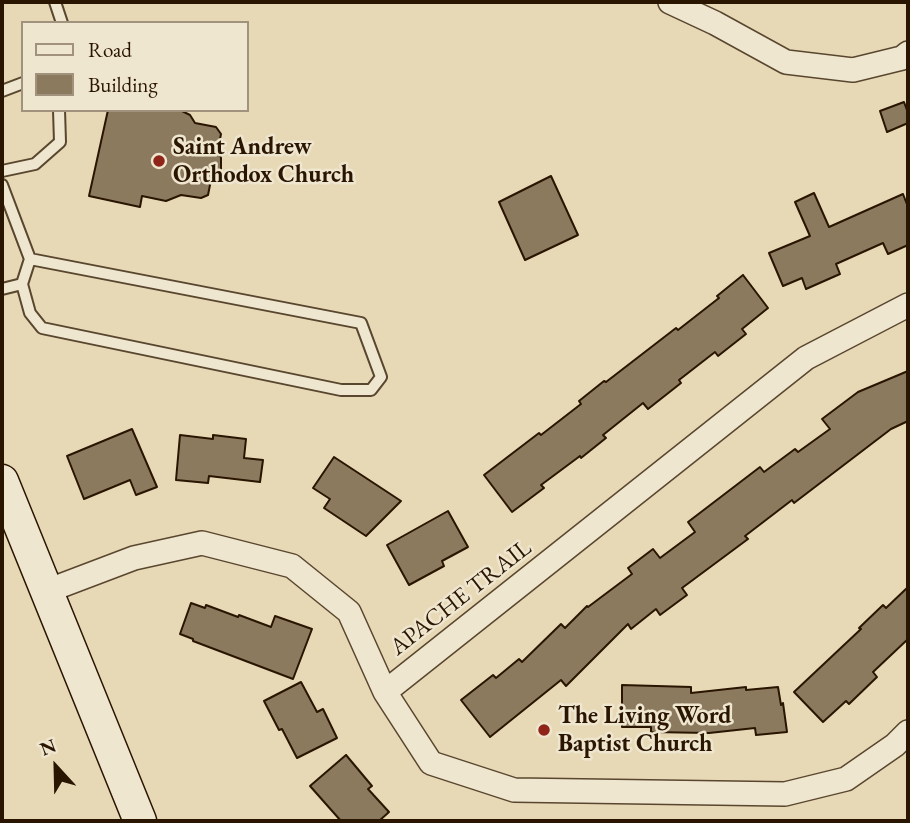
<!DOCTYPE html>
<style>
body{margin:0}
#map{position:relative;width:910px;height:823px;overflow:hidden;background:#e7d8b6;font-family:"EB Garamond",serif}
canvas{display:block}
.frame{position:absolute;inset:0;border:4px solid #2a1500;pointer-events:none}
.legend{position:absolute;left:21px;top:21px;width:228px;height:91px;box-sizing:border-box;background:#efe6d0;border:2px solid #a0927d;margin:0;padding:9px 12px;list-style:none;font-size:21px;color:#2a1500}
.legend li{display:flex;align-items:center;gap:14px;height:35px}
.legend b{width:35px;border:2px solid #a0927d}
.north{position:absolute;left:21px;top:732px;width:70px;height:70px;-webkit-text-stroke:5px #efe6d0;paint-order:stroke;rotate:338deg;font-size:19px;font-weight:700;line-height:28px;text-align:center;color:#2a1500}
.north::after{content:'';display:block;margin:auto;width:24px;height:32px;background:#2a1500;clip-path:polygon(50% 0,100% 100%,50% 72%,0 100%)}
</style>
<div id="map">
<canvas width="910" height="823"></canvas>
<div class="frame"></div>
<ul class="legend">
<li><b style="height:9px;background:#efe6d0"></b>Road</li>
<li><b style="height:19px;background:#8c7a5f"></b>Building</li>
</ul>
<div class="north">N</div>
</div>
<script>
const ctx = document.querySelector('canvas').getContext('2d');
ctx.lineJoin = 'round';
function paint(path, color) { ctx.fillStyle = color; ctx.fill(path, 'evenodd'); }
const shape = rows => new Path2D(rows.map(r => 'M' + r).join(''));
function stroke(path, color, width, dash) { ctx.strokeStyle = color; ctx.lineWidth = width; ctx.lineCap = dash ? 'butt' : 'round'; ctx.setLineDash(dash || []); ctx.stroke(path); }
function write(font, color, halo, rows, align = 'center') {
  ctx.font = font + ' "EB Garamond",serif'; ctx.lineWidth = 5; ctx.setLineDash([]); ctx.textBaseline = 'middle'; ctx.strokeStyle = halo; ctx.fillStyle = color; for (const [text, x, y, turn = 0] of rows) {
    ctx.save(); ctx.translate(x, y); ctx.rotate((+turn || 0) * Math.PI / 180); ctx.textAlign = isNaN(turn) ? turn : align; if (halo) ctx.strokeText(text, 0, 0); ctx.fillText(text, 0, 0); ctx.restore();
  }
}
const building = shape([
 [904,102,908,113,908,123,887,132,880,111,904,102],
 [108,110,180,110,190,115,195,123,216,127,221,134,218,149,221,158,221,169,211,180,208,195,201,198,181,195,166,201,142,196,140,207,89,196,108,110],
 [551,176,578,235,525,260,499,202,551,176],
 [814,193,829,227,903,194,908,207,908,245,888,254,883,243,836,264,840,274,806,289,802,278,783,286,769,253,810,236,795,202,814,193],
 [743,275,768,308,742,329,746,334,718,356,715,352,679,380,681,383,648,409,643,403,603,435,606,438,581,458,580,456,541,485,544,488,512,512,484,475,539,433,541,435,581,404,579,401,604,381,606,382,676,328,678,330,719,298,717,296,743,275],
 [908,371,908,421,891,429,794,503,792,500,745,536,748,539,682,588,687,595,660,615,656,609,631,629,628,624,566,686,561,680,490,737,461,700,493,675,496,678,519,659,522,662,561,624,565,628,587,606,588,607,632,574,628,568,653,549,660,558,695,532,688,522,760,467,764,472,795,449,798,452,830,429,822,419,858,392,908,371],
 [132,429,157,487,136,495,130,480,84,499,67,456,132,429],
 [180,435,213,439,213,435,246,439,244,458,263,460,260,482,209,476,208,483,176,480,180,435],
 [334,457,401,501,366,536,324,508,330,499,313,488,334,457],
 [448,511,468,547,442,561,444,566,409,585,387,545,448,511],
 [908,587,908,639,873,672,877,677,849,704,846,701,823,722,794,692,861,629,859,628,883,605,886,608,908,587],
 [191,603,205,608,206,605,238,617,239,615,271,627,275,616,312,629,293,679,193,641,193,639,180,634,191,603],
 [301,682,317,712,323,709,337,738,297,758,282,729,279,730,264,701,301,682],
 [622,685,691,687,691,693,746,687,746,690,778,687,781,705,783,703,787,732,756,735,755,728,709,733,651,732,651,727,622,727,622,685],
 [346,755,372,786,368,789,389,812,379,821,341,821,310,786,346,755]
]);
paint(building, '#8c7a5f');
stroke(building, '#2a1500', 2);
const lane = shape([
 [55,2,62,23],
 [2,91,23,83],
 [2,171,35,164,60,142,59,110],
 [2,185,30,259],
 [30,259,361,323,381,377,371,390,341,390,42,328,30,313,22,284,30,259],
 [2,289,22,284]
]);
const street = shape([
 [670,2,715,23,786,62,853,70,902,58,908,53],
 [47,591,134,558,202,543,292,566,349,612,385,692,806,358,908,305],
 [385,692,431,763,514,790,785,794,846,779,895,745,908,732]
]);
const secondary = shape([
 [2,481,140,821]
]);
stroke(lane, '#59462e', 14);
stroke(street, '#59462e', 26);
stroke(secondary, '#2a1500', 35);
stroke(lane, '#efe6d0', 10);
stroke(street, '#efe6d0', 23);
stroke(secondary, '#efe6d0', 32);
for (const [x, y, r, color] of [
 [159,161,7,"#8f2418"],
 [544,730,7,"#8f2418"]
]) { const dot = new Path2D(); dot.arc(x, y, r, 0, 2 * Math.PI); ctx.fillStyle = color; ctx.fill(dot); stroke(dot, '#efe6d0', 2.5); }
write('bold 24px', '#2a1500', '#efe6d0', [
 ["Saint Andrew",173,147],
 ["Orthodox Church",173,175],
 ["The Living Word",558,716],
 ["Baptist Church",558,744]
], 'left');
write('24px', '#2a1500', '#efe6d0', [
 ["APACHE TRAIL",461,598,-38]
]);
</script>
